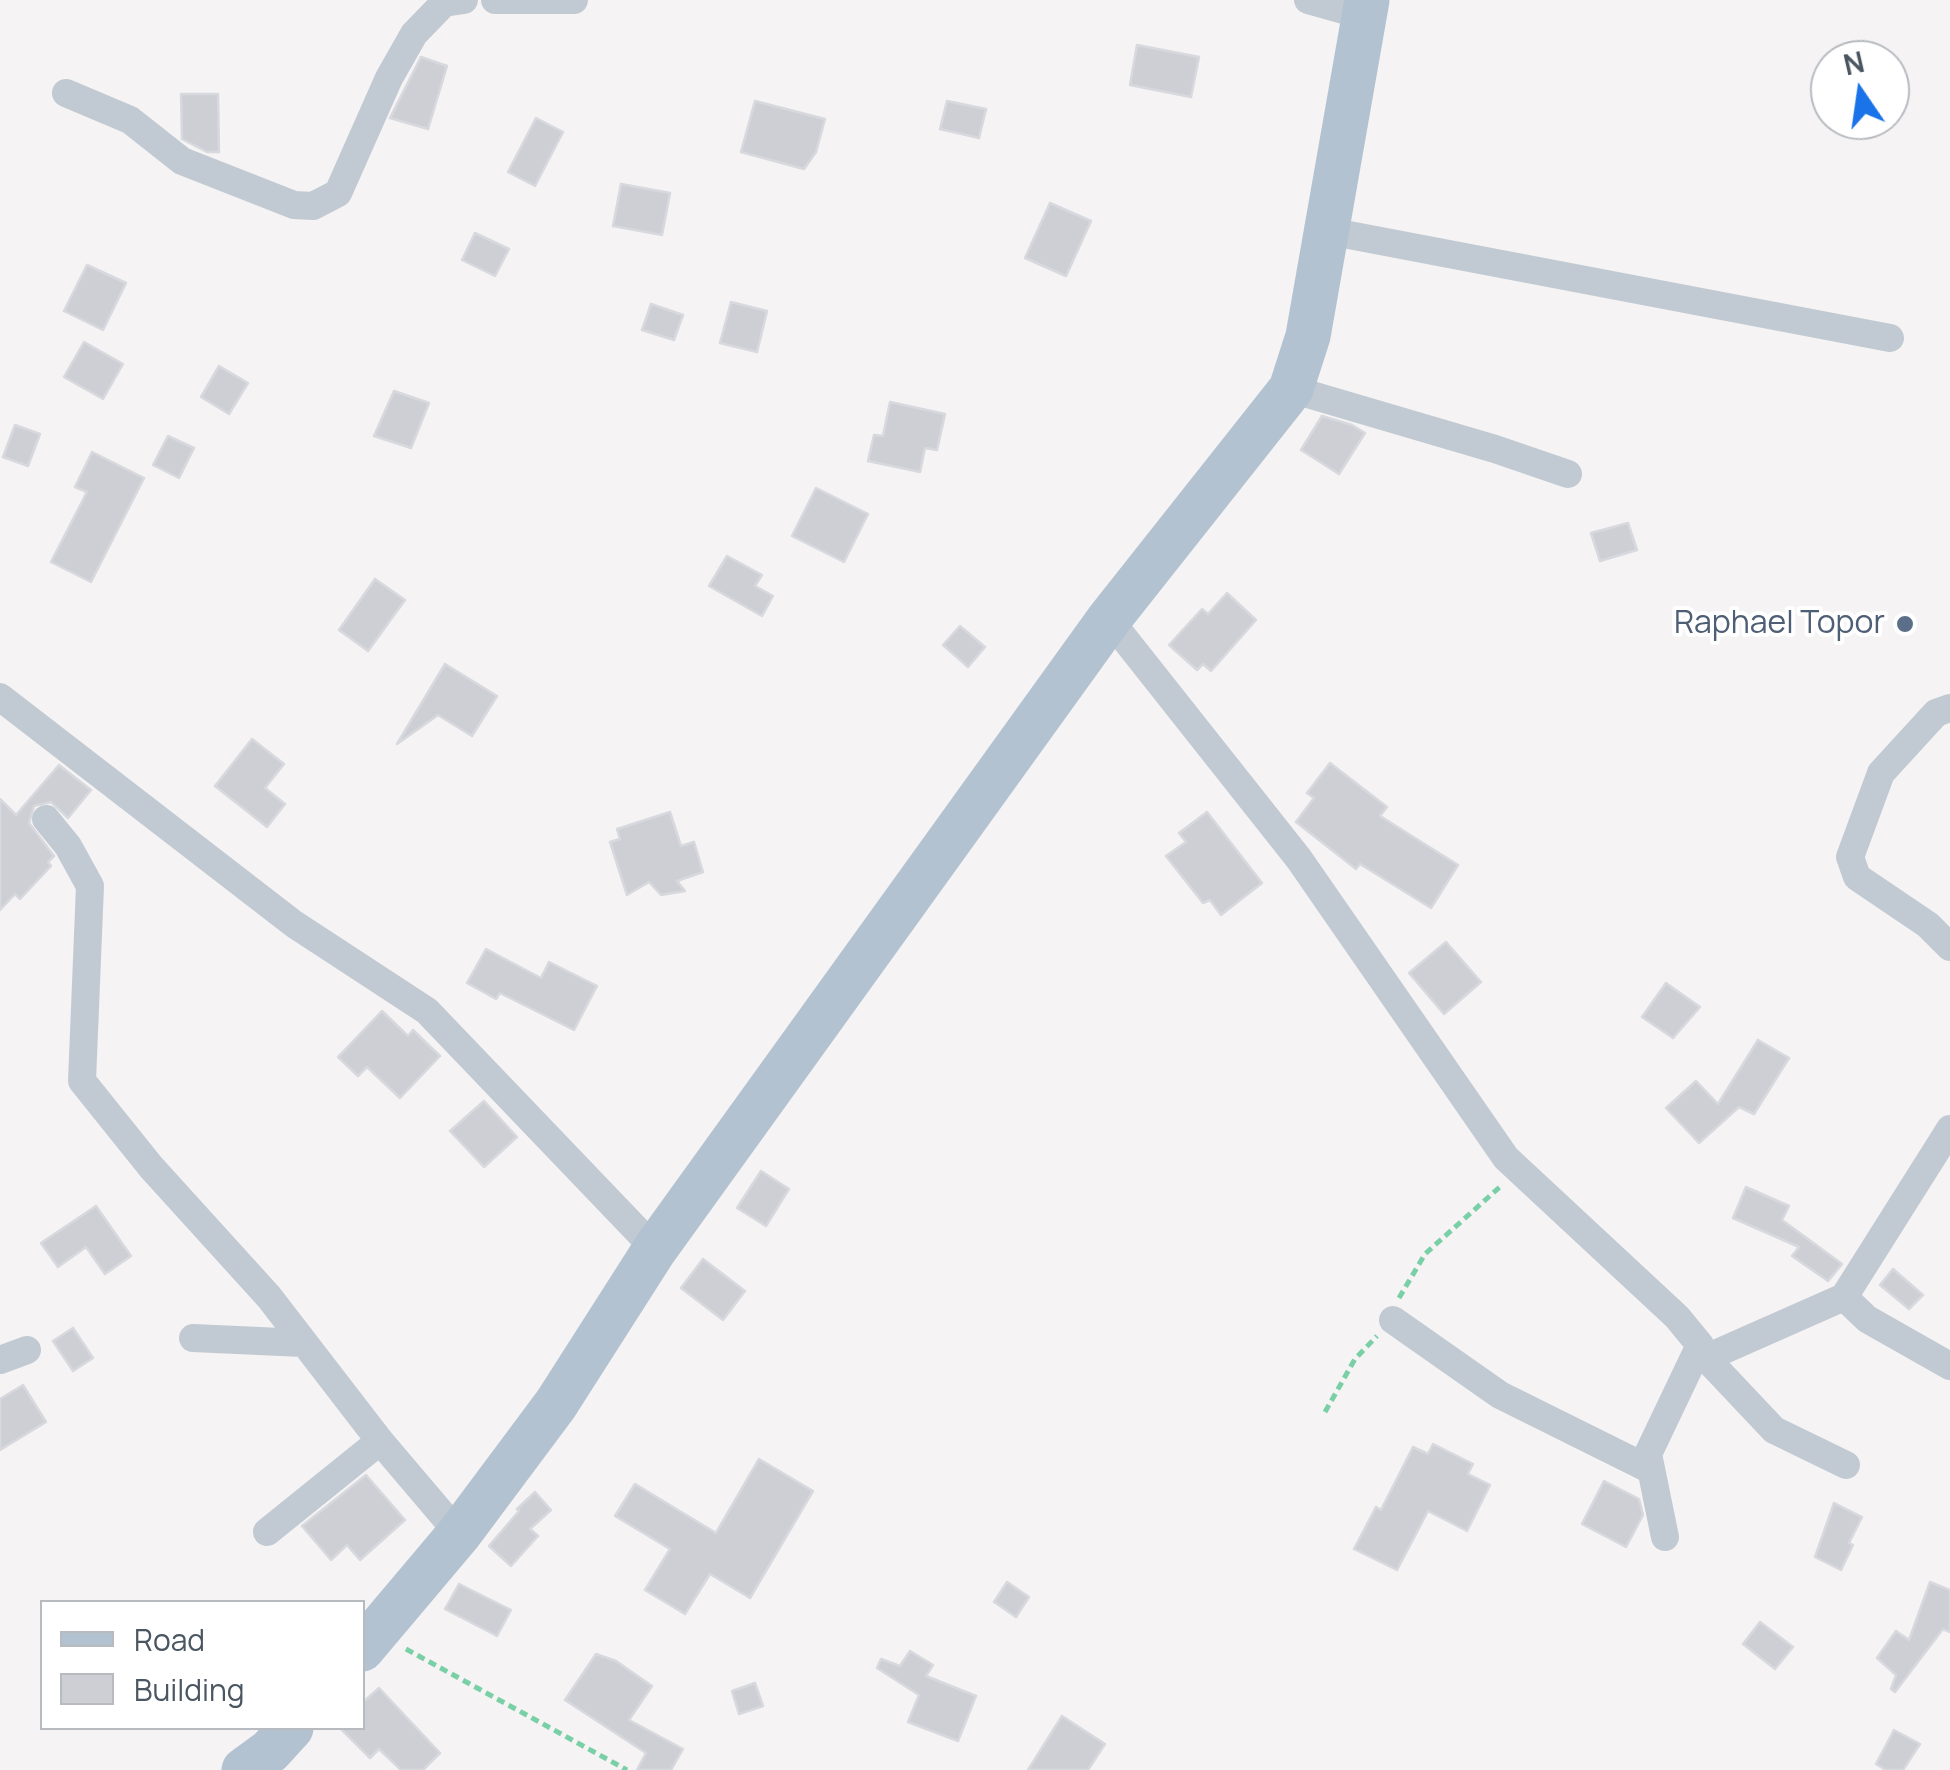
<!DOCTYPE html>
<style>
body{margin:0}
#map{position:relative;width:1950px;height:1770px;overflow:hidden;background:#f5f3f3;font-family:Manrope,sans-serif}
canvas{display:block}
.legend{position:absolute;left:40px;top:1600px;width:325px;height:130px;box-sizing:border-box;background:#fff;border:2px solid #b7bbc0;margin:0;padding:12px 18px;list-style:none;font-size:30px;color:#4a5661}
.legend li{display:flex;align-items:center;gap:20px;height:50px}
.legend b{width:50px;border:2px solid #b7bbc0}
.north{position:absolute;left:1810px;top:40px;width:100px;height:100px;box-sizing:border-box;background:#fff;border:2px solid #b7bbc0;border-radius:50%;rotate:347deg;font-size:28px;font-weight:700;line-height:40px;text-align:center;color:#4a5661}
.north::after{content:'';display:block;margin:auto;width:35px;height:45px;background:#1a73e8;clip-path:polygon(50% 0,100% 100%,50% 72%,0 100%)}
</style>
<div id="map">
<canvas width="1950" height="1770"></canvas>
<ul class="legend">
<li><b style="height:12px;background:#b3c2d1"></b>Road</li>
<li><b style="height:28px;background:#cdcfd5"></b>Building</li>
</ul>
<div class="north">N</div>
</div>
<script>
const ctx = document.querySelector('canvas').getContext('2d');
ctx.lineJoin = 'round';
function paint(path, color) { ctx.fillStyle = color; ctx.fill(path, 'evenodd'); }
const shape = rows => new Path2D(rows.map(r => 'M' + r).join(''));
function stroke(path, color, width, dash) { ctx.strokeStyle = color; ctx.lineWidth = width; ctx.lineCap = dash ? 'butt' : 'round'; ctx.setLineDash(dash || []); ctx.stroke(path); }
function write(font, color, halo, rows, align = 'center') {
  ctx.font = font + ' Manrope,sans-serif'; ctx.lineWidth = 8; ctx.setLineDash([]); ctx.textBaseline = 'middle'; ctx.strokeStyle = halo; ctx.fillStyle = color; for (const [text, x, y, turn = 0] of rows) {
    ctx.save(); ctx.translate(x, y); ctx.rotate((+turn || 0) * Math.PI / 180); ctx.textAlign = isNaN(turn) ? turn : align; if (halo) ctx.strokeText(text, 0, 0); ctx.fillText(text, 0, 0); ctx.restore();
  }
}
const building = shape([
 [1137,45,1199,57,1191,97,1130,85,1137,45],
 [421,57,447,66,428,129,390,118,421,57],
 [181,94,218,94,219,152,207,152,182,139,181,94],
 [755,101,825,119,816,152,804,169,741,152,755,101],
 [947,101,986,109,979,138,940,129,947,101],
 [536,118,563,132,535,186,508,172,536,118],
 [621,184,670,193,662,235,613,226,621,184],
 [1050,203,1091,221,1066,276,1025,258,1050,203],
 [475,233,509,249,495,276,462,260,475,233],
 [87,265,126,283,103,330,64,311,87,265],
 [731,302,767,311,757,352,720,343,731,302],
 [651,304,683,315,674,340,642,330,651,304],
 [84,342,123,364,103,399,64,377,84,342],
 [219,366,248,383,229,414,201,397,219,366],
 [394,391,429,403,411,448,374,436,394,391],
 [890,402,945,414,937,450,925,448,920,472,868,461,874,435,883,436,890,402],
 [1322,416,1352,425,1365,433,1339,474,1301,450,1322,416],
 [15,425,40,434,28,466,3,457,15,425],
 [168,436,194,448,179,478,153,465,168,436],
 [92,452,144,478,91,582,51,562,87,492,75,487,92,452],
 [816,488,868,514,844,562,792,536,816,488],
 [1628,523,1637,550,1600,561,1591,533,1628,523],
 [727,556,762,575,755,586,773,596,762,616,709,586,727,556],
 [375,579,405,600,368,651,339,630,375,579],
 [1227,593,1256,620,1211,671,1203,664,1197,670,1169,645,1202,609,1208,614,1227,593],
 [960,626,985,647,968,667,943,645,960,626],
 [445,664,497,696,472,736,438,715,397,744,445,664],
 [252,739,284,764,265,788,285,804,267,827,215,786,252,739],
 [1330,763,1387,807,1380,816,1458,865,1431,908,1360,864,1356,869,1296,822,1314,798,1307,793,1330,763],
 [59,765,91,790,68,818,51,802,34,806,29,823,54,856,48,862,51,866,20,899,15,894,0,910,0,799,16,815,59,765],
 [670,812,681,846,694,842,703,872,677,881,685,891,661,895,649,882,627,895,610,842,620,839,617,829,670,812],
 [1207,812,1262,883,1221,915,1210,900,1203,903,1166,856,1186,842,1179,833,1207,812],
 [1446,942,1481,982,1444,1014,1409,973,1446,942],
 [486,949,541,978,549,962,597,986,574,1030,500,993,496,999,467,983,486,949],
 [1666,983,1700,1007,1673,1038,1642,1017,1666,983],
 [382,1011,408,1036,413,1030,440,1056,400,1098,367,1067,358,1076,338,1057,382,1011],
 [1758,1040,1789,1058,1754,1114,1739,1107,1699,1143,1666,1108,1696,1081,1718,1104,1758,1040],
 [484,1101,517,1137,484,1167,450,1131,484,1101],
 [761,1171,789,1189,766,1226,737,1208,761,1171],
 [1746,1187,1789,1206,1782,1220,1842,1264,1828,1281,1792,1256,1799,1247,1733,1218,1746,1187],
 [96,1206,131,1256,105,1274,86,1247,58,1267,41,1243,96,1206],
 [703,1259,745,1291,723,1320,681,1288,703,1259],
 [1893,1269,1923,1295,1909,1309,1880,1285,1893,1269],
 [73,1328,93,1358,73,1371,53,1341,73,1328],
 [23,1385,46,1422,0,1450,0,1399,23,1385],
 [1433,1444,1473,1464,1468,1474,1490,1485,1467,1531,1428,1511,1397,1570,1354,1549,1376,1507,1381,1510,1413,1447,1428,1454,1433,1444],
 [759,1459,813,1491,750,1598,710,1574,685,1614,645,1590,670,1549,615,1516,635,1484,716,1533,759,1459],
 [366,1475,405,1520,360,1560,347,1545,331,1560,302,1526,366,1475],
 [1604,1481,1639,1499,1643,1515,1626,1547,1582,1524,1604,1481],
 [535,1492,551,1510,530,1529,538,1536,511,1566,489,1546,519,1511,517,1509,535,1492],
 [1834,1503,1862,1517,1849,1543,1853,1545,1841,1570,1815,1557,1834,1503],
 [1007,1582,1029,1597,1016,1617,994,1602,1007,1582],
 [1930,1582,1950,1590,1950,1632,1943,1629,1895,1692,1891,1689,1896,1675,1877,1658,1896,1631,1909,1640,1930,1582],
 [459,1584,511,1610,497,1636,445,1609,459,1584],
 [1760,1622,1793,1647,1775,1669,1743,1644,1760,1622],
 [910,1651,933,1665,926,1676,976,1696,958,1741,908,1722,919,1695,877,1668,881,1659,900,1666,910,1651],
 [596,1654,616,1661,652,1686,629,1720,683,1749,671,1770,637,1770,646,1753,565,1700,596,1654],
 [755,1683,763,1706,739,1714,732,1691,755,1683],
 [379,1688,440,1753,423,1770,401,1770,379,1749,370,1758,340,1728,362,1728,362,1703,379,1688],
 [1062,1716,1105,1744,1088,1770,1028,1770,1062,1716],
 [1894,1730,1920,1744,1903,1770,1886,1770,1876,1764,1894,1730]
]);
paint(building, '#cdcfd5');
stroke(building, '#d7d9de', 2.5);
stroke(shape([
 [1399,1298,1425,1254,1502,1185],
 [1325,1412,1355,1359,1377,1336],
 [406,1649,627,1770]
]), '#7ad0a6', 5, [8, 5]);
stroke(shape([
 [495,0,574,0],
 [1308,0,1365,16],
 [66,93,130,120,182,161,294,205,313,206,338,193,389,78,414,34,444,3,464,0],
 [1328,231,1890,338],
 [1291,389,1495,449,1568,474],
 [1109,619,1299,859,1506,1158,1677,1317,1700,1345,1706,1358,1774,1430,1846,1465],
 [0,697,294,924,427,1011,655,1249],
 [1950,708,1936,713,1881,773,1850,857,1857,877,1928,925,1950,947],
 [46,819,68,846,90,886,82,1081,151,1167,269,1297,380,1441,459,1534],
 [1844,1297,1867,1319,1950,1366],
 [1393,1320,1500,1395,1651,1470],
 [193,1338,303,1343],
 [1706,1358,1844,1297,1950,1129],
 [0,1360,27,1350],
 [267,1532,380,1441],
 [1665,1537,1648,1454,1700,1345]
]), '#c1cad2', 28);
stroke(shape([
 [362,1649,459,1534,556,1404,655,1249,1109,619,1291,389,1308,336,1367,0],
 [244,1770,270,1751,291,1728]
]), '#b3c2d1', 45);
for (const [x, y, r, color] of [
 [1905,624,10,"#5c6f8a"]
]) { const dot = new Path2D(); dot.arc(x, y, r, 0, 2 * Math.PI); ctx.fillStyle = color; ctx.fill(dot); stroke(dot, '#fff', 4); }
write('32px', '#4e5e75', '#fff', [
 ["Raphael Topor",1885,624]
], 'right');
</script>
